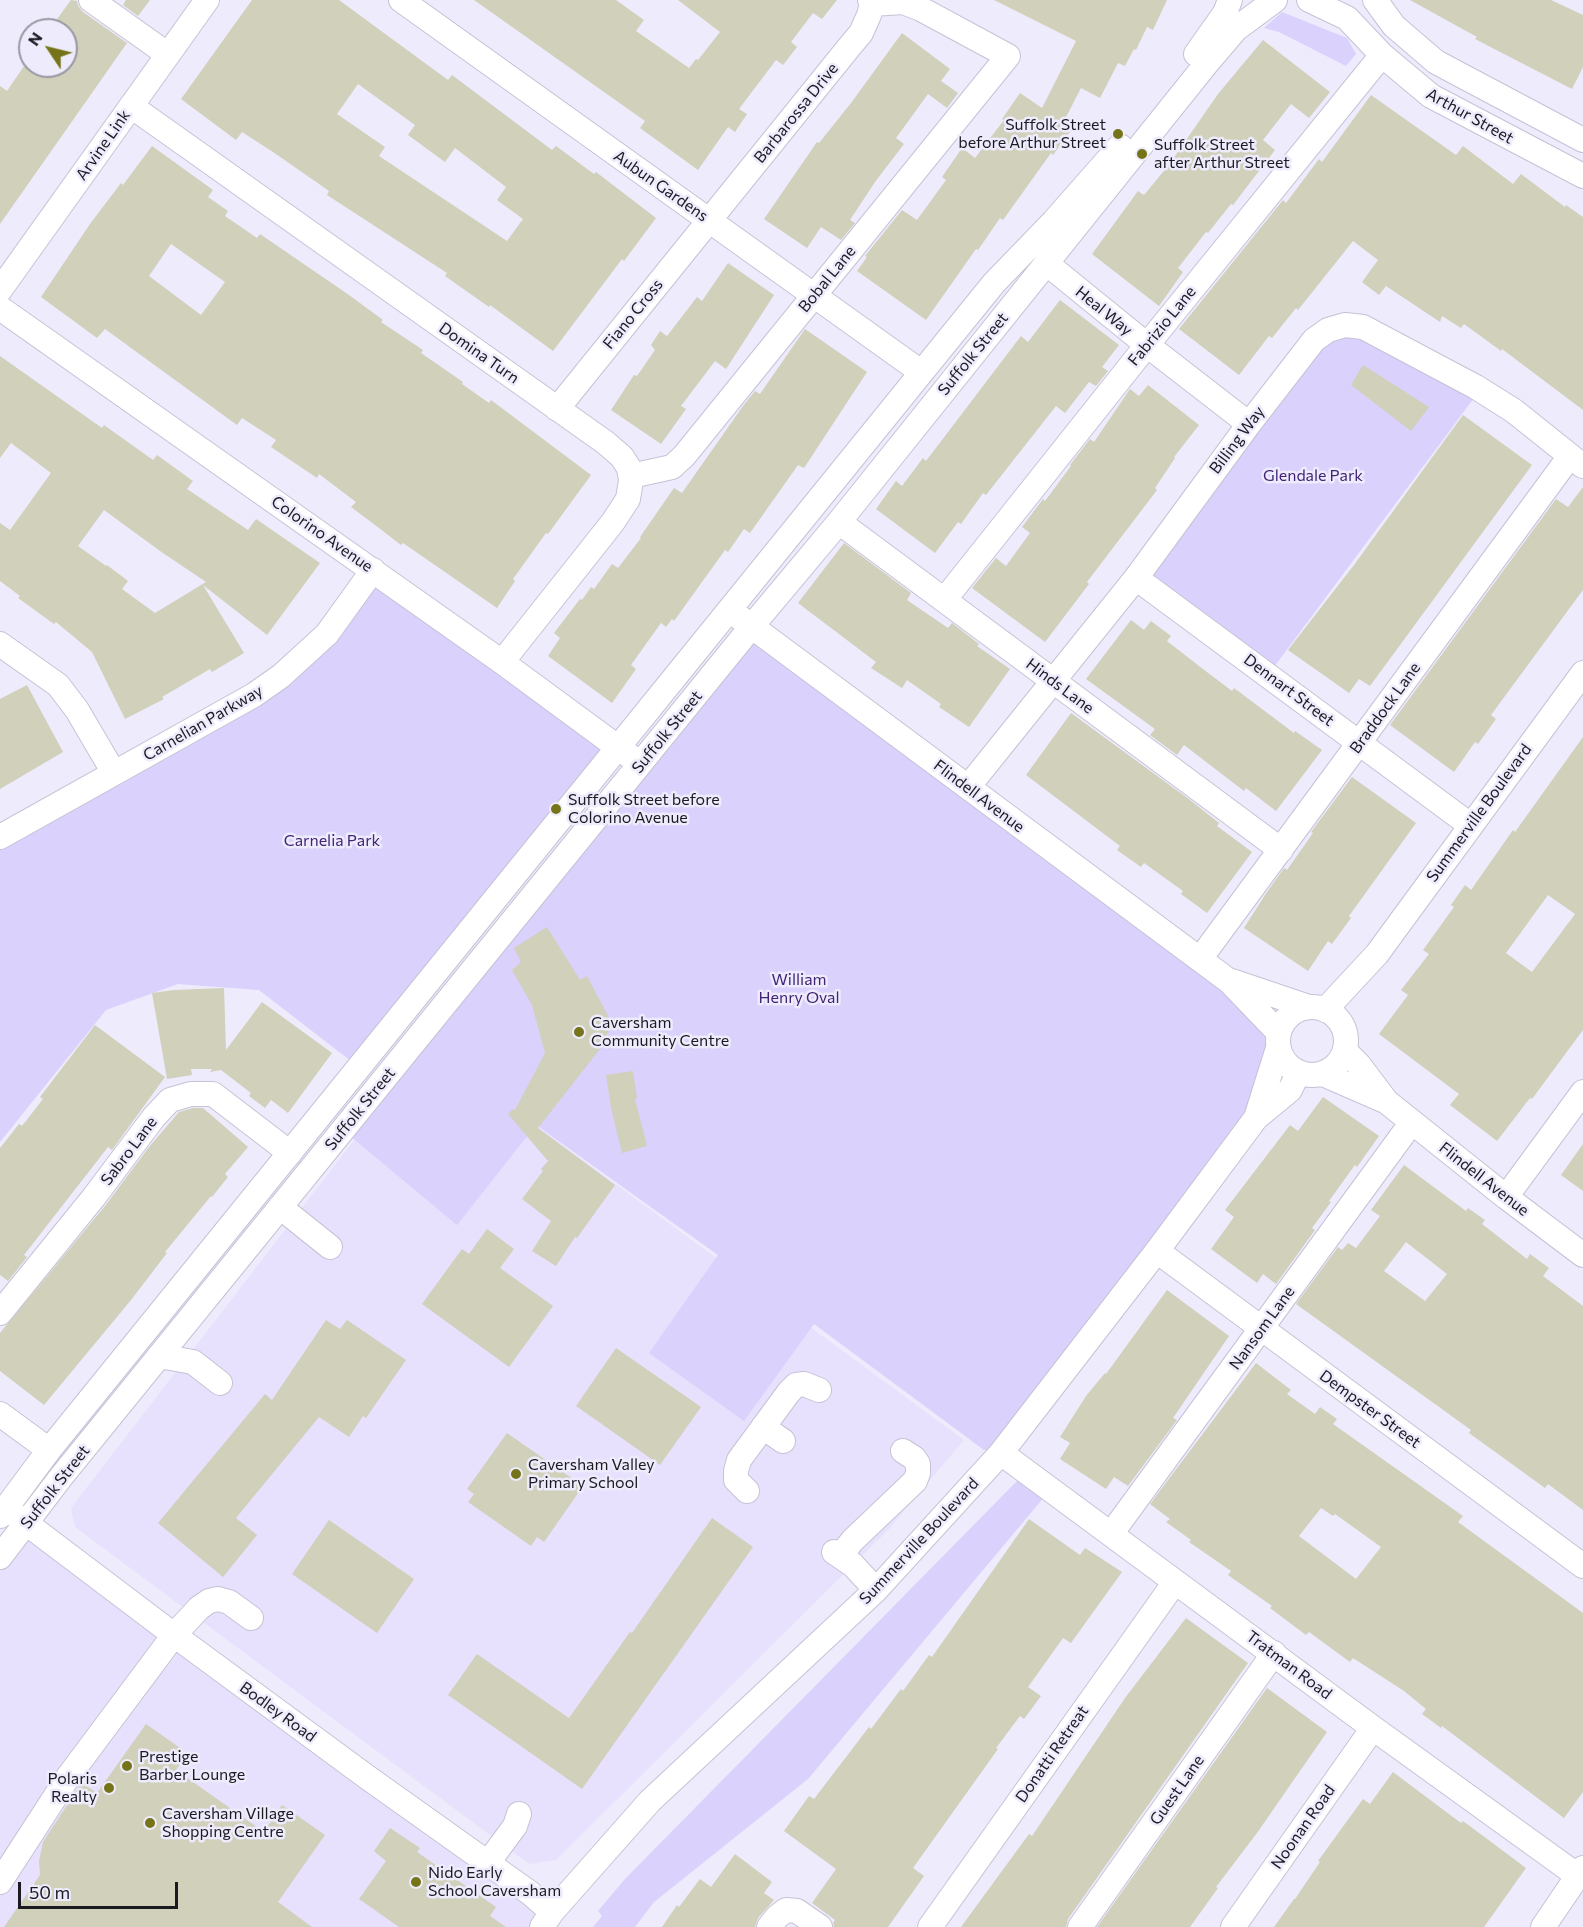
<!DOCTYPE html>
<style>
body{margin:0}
#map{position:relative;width:1583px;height:1927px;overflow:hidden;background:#eeebfc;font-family:Commissioner,sans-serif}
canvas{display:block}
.north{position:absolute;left:18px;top:18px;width:60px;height:60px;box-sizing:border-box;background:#eeebfc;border:2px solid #9a97a4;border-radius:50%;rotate:305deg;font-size:16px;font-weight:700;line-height:24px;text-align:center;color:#1c1a21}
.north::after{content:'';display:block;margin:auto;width:21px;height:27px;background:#767418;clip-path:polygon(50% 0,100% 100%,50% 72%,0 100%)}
.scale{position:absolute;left:18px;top:1882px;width:160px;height:27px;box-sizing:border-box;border:3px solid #1c1a21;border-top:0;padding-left:8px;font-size:18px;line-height:21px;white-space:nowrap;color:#1c1a21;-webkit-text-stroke:4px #eeebfc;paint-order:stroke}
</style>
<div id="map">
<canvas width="1583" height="1927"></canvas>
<div class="north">N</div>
<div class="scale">50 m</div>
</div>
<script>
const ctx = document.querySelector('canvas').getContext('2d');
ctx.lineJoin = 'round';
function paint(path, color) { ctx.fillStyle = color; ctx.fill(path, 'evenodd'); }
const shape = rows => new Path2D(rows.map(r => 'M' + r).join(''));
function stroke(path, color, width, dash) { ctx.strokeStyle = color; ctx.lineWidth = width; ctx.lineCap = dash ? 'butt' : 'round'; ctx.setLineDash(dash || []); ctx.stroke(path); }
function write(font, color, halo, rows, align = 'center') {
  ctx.font = font + ' Commissioner,sans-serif'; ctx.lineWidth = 5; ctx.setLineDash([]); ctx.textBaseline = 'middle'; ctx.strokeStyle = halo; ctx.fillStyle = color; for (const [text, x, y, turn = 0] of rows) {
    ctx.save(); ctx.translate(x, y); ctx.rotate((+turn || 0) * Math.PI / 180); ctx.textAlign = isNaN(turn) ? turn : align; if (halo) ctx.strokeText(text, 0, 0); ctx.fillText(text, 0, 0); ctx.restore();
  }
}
paint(shape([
 [535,1125,964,1440,889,1529,556,1860,529,1864,75,1527,71,1508,355,1139,457,1224],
 [27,1524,530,1893,542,1927,0,1927,0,1557]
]), '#e7e1fd');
paint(shape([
 [1282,12,1347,38,1356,54,1346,66,1279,32,1264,28],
 [1345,325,1480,390,1268,675,1136,578,1314,340],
 [373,570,619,748,360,1068,259,990,178,984,106,1010,0,1142,0,837,254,695],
 [752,626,1278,1032,1256,1118,1001,1453,984,1450,814,1324,744,1421,649,1353,718,1255,536,1125,457,1225,343,1130],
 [1017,1481,1027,1484,1045,1496,808,1779,654,1902,635,1927,593,1927,602,1916,598,1911,625,1879]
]), '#dad1fc');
paint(shape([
 [71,0,77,1,78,6,83,12,127,43,0,224,0,86,7,91,24,66,66,66,66,30,49,30],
 [126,0,150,0,138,16,123,5],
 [252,0,339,0,448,80,452,75,552,150,556,146,594,174,596,172,656,218,624,261,622,259,553,351,490,305,489,307,445,276,447,273,327,195,329,191,276,154,242,132,236,140,181,99],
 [358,84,415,125,408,135,445,162,455,148,506,187,497,200,523,219,507,241,379,156,385,147,337,114],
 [474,0,616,0,644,20,636,31,689,68,696,59,698,60,720,32,678,0,837,0,822,19,813,13,791,42,797,47,783,65,776,60,739,109,747,114,735,132,728,127,698,170,640,128,645,121],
 [994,0,1167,0,1153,30,1147,27,1136,50,1134,49,1125,66,1118,63,1100,98,1081,88,1063,123,1072,129,1053,155,1051,153,1003,220,1000,218,978,250,976,249,926,320,857,271,867,257,865,256,902,210,917,220,946,180,942,177,962,148,975,158,1004,120,1002,119,1020,93,1042,108,1076,41],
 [1410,0,1551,0,1583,15,1583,67,1572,89,1475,39,1477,37],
 [902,33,950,69,941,81,958,93,947,108,928,94,896,138,904,144,875,182,850,220,855,223,841,240,821,227,807,248,764,219,817,142,819,143,851,103],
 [1263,40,1330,92,1309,118,1291,104,1263,140,1275,150,1233,205,1231,204,1208,233,1206,232,1178,268,1183,272,1159,306,1092,254,1138,191,1144,195,1168,166,1218,94],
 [1371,95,1456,155,1463,146,1513,184,1521,174,1565,207,1566,205,1583,217,1583,410,1502,349,1501,351,1464,324,1461,328,1442,316,1440,322,1386,286,1379,295,1362,282,1378,260,1353,241,1298,310,1296,308,1272,338,1269,336,1239,375,1179,329,1283,200,1286,203,1319,159,1322,162],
 [152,146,213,190,208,197,228,211,225,216,257,238,260,234,349,295,383,320,381,322,423,350,421,353,463,382,462,384,489,403,491,400,591,475,548,534,546,533,513,579,515,581,497,608,403,543,401,545,379,528,351,507,356,502,319,474,317,478,271,447,276,440,242,418,237,425,105,329,97,338,41,297,90,224,121,183,123,185],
 [171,244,225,282,201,315,149,276],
 [728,263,774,295,726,369,715,361,681,406,686,409,661,444,611,410,634,375,637,376,655,350,651,345,660,331,667,336,697,297,702,301],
 [1060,300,1119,345,1102,367,1108,371,1096,386,1089,382,1065,413,1056,406,986,495,983,493,961,524,958,522,935,553,876,509,896,481,902,486,923,458,926,461,1021,336,1028,342],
 [805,329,867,372,804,468,798,465,750,533,744,529,728,552,725,550,674,621,672,619,666,627,661,623,631,665,636,669,612,703,548,656,560,638,554,633,580,599,582,600,591,587,594,589,612,564,618,568,641,538,640,537,674,488,682,493,743,406,755,391,760,394],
 [0,356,102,428,104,425,153,460,157,455,193,481,187,489,248,530,256,519,320,563,267,635,203,585,244,653,212,672,210,669,162,697,164,699,125,719,92,652,56,622,54,624,18,598,20,596,0,581,0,523,10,530,51,473,11,443,0,458],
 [104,510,160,551,206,582,155,613,122,589,128,581,107,565,106,566,78,546],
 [1363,365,1429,407,1411,431,1351,385],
 [1148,385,1199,425,1174,457,1175,458,1155,488,1157,490,1087,582,1089,584,1045,642,972,588,996,558,1006,566,1030,533,1022,527,1043,499,1045,501,1071,466,1070,465,1090,439,1094,442,1130,389,1139,396],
 [1463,415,1532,465,1370,686,1359,679,1349,693,1288,650,1354,565],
 [1583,487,1583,590,1491,715,1496,719,1478,744,1475,742,1454,772,1390,725,1556,499,1568,507],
 [844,543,911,593,907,600,948,628,952,623,979,644,977,646,1010,669,969,727,939,707,941,704,907,680,902,688,871,668,876,662,798,603],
 [1131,620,1144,630,1151,621,1171,636,1167,641,1199,666,1232,691,1234,688,1294,733,1295,731,1322,750,1276,811,1246,788,1244,791,1184,745,1177,755,1150,735,1155,729,1086,679],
 [27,685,63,752,0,789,0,699],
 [1071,713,1190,800,1219,823,1217,826,1252,852,1207,913,1181,894,1183,891,1144,863,1141,867,1117,850,1120,846,1026,775],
 [1583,737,1583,1030,1532,1099,1530,1098,1497,1141,1450,1105,1459,1094,1379,1034,1408,995,1401,990,1429,954,1423,950,1454,907,1451,905,1465,885,1471,890,1513,830,1515,832],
 [1548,895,1575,914,1532,972,1506,953],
 [1352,777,1416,823,1349,916,1351,918,1332,944,1328,941,1308,971,1244,928,1265,895,1284,868,1287,870,1313,833,1311,832],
 [547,927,580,980,587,976,608,1016,609,1030,603,1045,538,1128,615,1185,577,1238,575,1237,556,1266,532,1251,551,1221,522,1199,543,1171,541,1169,548,1161,508,1114,513,1109,515,1110,545,1053,532,1005,512,970,521,962,514,948],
 [224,988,226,1050,262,1002,332,1053,288,1113,271,1100,265,1108,249,1096,251,1093,221,1070,210,1072,212,1069,191,1069,192,1075,167,1079,152,993,174,990],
 [95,1025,165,1077,112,1150,108,1147,24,1255,27,1257,8,1281,0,1275,0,1148,19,1124,22,1126,43,1099,40,1097],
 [633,1071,637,1098,635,1099,647,1146,622,1153,611,1108,606,1075],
 [1323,1097,1379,1136,1357,1167,1355,1165,1329,1201,1331,1202,1312,1228,1315,1230,1276,1284,1263,1274,1257,1283,1211,1249,1234,1217,1225,1210,1290,1125,1298,1131],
 [193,1108,203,1108,248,1147,225,1174,228,1177,212,1197,211,1196,165,1252,167,1253,131,1300,44,1405,0,1371,0,1333,105,1206,149,1147,179,1112],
 [1583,1144,1583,1191,1561,1175],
 [1404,1165,1466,1211,1468,1208,1485,1220,1482,1224,1527,1259,1530,1254,1549,1268,1543,1276,1583,1306,1583,1510,1548,1484,1545,1488,1469,1433,1471,1430,1296,1304,1338,1247,1342,1250,1348,1243,1356,1248,1380,1216,1371,1210],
 [1406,1242,1447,1274,1425,1301,1384,1271],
 [487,1229,514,1249,500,1268,553,1306,509,1367,422,1304,462,1249,469,1254],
 [1167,1290,1229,1336,1173,1418,1177,1420,1128,1486,1114,1477,1106,1489,1060,1459,1070,1443,1060,1437,1086,1396,1105,1373,1106,1374],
 [326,1320,340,1329,347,1320,406,1360,366,1418,363,1416,349,1437,319,1417,236,1518,257,1535,223,1577,158,1523,265,1394,272,1400],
 [616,1348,701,1407,660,1465,576,1406],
 [1256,1363,1291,1390,1287,1394,1315,1414,1320,1407,1337,1419,1333,1424,1463,1516,1458,1522,1583,1613,1583,1792,1564,1818,1442,1726,1441,1728,1422,1714,1426,1709,1404,1691,1353,1658,1350,1662,1309,1632,1306,1635,1270,1608,1272,1606,1228,1575,1231,1571,1189,1542,1191,1540,1166,1522,1170,1519,1150,1504],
 [1321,1508,1333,1516,1335,1514,1381,1547,1356,1579,1299,1536],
 [507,1433,583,1486,544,1542,537,1537,531,1546,468,1502,474,1494,467,1489],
 [712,1518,753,1547,582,1789,448,1695,477,1654,569,1718,630,1632,632,1633],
 [1029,1519,1080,1555,1085,1548,1122,1572,1071,1643,1063,1638,1028,1687,1041,1696,1024,1719,1020,1716,996,1748,998,1749,913,1868,924,1876,888,1927,834,1927,833,1923,835,1920,812,1903,836,1869,784,1831,809,1796,814,1799,869,1727,871,1729,901,1689,903,1691,929,1655,932,1657],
 [329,1520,414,1579,377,1633,292,1574],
 [1186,1618,1248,1663,1068,1919,1066,1927,961,1927,1029,1834,1032,1836,1125,1698],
 [1267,1688,1327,1732,1257,1833,1216,1887,1218,1888,1190,1927,1097,1927],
 [146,1724,183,1750,175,1761,180,1764,176,1770,264,1832,282,1805,325,1835,278,1902,312,1927,4,1927,40,1875,39,1861,43,1842,80,1785,82,1783,97,1793],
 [1393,1772,1461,1823,1463,1821,1526,1868,1484,1927,1274,1927,1294,1899,1295,1899,1320,1862,1318,1861,1363,1799,1370,1804],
 [390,1828,420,1848,417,1852,496,1907,490,1916,506,1927,399,1927,359,1899,386,1861,374,1851],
 [735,1854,772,1882,764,1893,774,1900,758,1918,755,1927,662,1927,677,1905,679,1907,700,1879,711,1887]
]), '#d0d0bb');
const minor = shape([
 [91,0,167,54],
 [401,0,921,372],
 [1309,0,1347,18,1382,55,1431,96,1583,176],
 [1375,0,1394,26,1436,62,1583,140],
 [1196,54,1225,13,1230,0],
 [131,106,606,443,622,457,629,468,631,480,628,499,613,522,502,662],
 [1046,263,1147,345,1249,424],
 [0,290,207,0],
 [0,308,502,662,631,757],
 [557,409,850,46,861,33,869,15,872,4,870,0],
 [631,476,672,467,684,456,1008,56,921,9,903,2,872,4],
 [839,522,1281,850],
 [1136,578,1470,825],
 [945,599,1147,345,1382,55],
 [739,617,1229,981,1278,1032],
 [0,644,58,685,77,710,114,773],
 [968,787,1136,578,1249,424,1314,340,1328,330,1345,325,1363,327,1476,387,1514,411,1583,466],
 [0,837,254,695,281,676,327,634,373,570],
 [1200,959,1570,456],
 [1232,981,1309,1007],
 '1278 1041a34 34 0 1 1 68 0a34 34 0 1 1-68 0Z',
 [1325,1010,1377,954,1583,673],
 [1345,1051,1359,1065,1387,1102,1506,1197,1583,1255],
 [1323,1074,1385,1101],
 [1256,1118,1278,1048],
 [1506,1197,1583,1092],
 [280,1207,330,1247],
 [1157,1251,1583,1566],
 [0,1313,94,1197,154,1117,170,1100,191,1094,213,1094,290,1153],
 [159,1356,193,1362,220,1383],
 [0,1414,49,1450],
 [763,1427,783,1441],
 [1001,1453,1373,1728,1578,1876],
 [747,1491,736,1480,736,1471,739,1460,789,1392,796,1385,804,1384,819,1390],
 [14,1514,174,1635,367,1777,530,1893,552,1912],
 [0,1516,49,1450,994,283,1054,221,1120,146],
 [1111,1534,1412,1122],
 [834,1552,853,1565,876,1590],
 [840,1556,853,1540,915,1481,918,1473,918,1464,914,1458,903,1451],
 [0,1557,61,1477,752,626,839,522,1207,63,1236,29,1275,0],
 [487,1864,515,1826,519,1814],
 [0,1882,68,1777,174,1635,199,1608,209,1601,218,1599,229,1602,251,1618],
 [542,1927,552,1912,650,1801,876,1590,1001,1453,1157,1251,1256,1118,1290,1090,1298,1073],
 [769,1927,777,1917,786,1910,797,1911,820,1927],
 [930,1927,1175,1582],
 [1080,1927,1274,1653],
 [1233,1927,1373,1728],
 [1543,1927,1583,1868]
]);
stroke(minor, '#c6c2d6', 26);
stroke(minor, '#fff', 24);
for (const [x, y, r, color] of [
 [1118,134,6,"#767418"],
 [1142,154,6,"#767418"],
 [556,809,6,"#767418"],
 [579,1032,6,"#767418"],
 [516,1474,6,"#767418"],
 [127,1766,6,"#767418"],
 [109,1788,6,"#767418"],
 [150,1823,6,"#767418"],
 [416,1882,6,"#767418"]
]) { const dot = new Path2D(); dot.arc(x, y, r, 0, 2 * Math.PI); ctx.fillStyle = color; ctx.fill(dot); stroke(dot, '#eeebfc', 2); }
write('16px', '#1c1a21', '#eeebfc', [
 ["Barbarossa Drive",796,113,-51],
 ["Arthur Street",1470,116,29],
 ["Arvine Link",103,145,-55],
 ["Aubun Gardens",661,186,35],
 ["Bobal Lane",827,279,-51],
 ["Heal Way",1104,311,39],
 ["Fiano Cross",633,314,-51],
 ["Fabrizio Lane",1162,326,-51],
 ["Domina Turn",479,353,35],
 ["Suffolk Street",973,354,-51],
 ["Billing Way",1237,440,-53],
 ["Colorino Avenue",322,534,35],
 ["Hinds Lane",1060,686,37],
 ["Dennart Street",1289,690,37],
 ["Braddock Lane",1385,708,-54],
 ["Carnelian Parkway",203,723,-30],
 ["Suffolk Street",667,732,-51],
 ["Flindell Avenue",979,796,37],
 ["Summerville Boulevard",1479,813,-54],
 ["Suffolk Street",360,1109,-51],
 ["Sabro Lane",129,1151,-53],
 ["Flindell Avenue",1484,1179,38],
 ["Nansom Lane",1262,1328,-54],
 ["Dempster Street",1370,1409,36],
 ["Suffolk Street",55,1487,-52],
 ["Summerville Boulevard",919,1541,-47],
 ["Tratman Road",1289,1665,37],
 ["Bodley Road",278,1712,36],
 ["Donatti Retreat",1052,1754,-55],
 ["Guest Lane",1177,1790,-55],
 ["Noonan Road",1303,1827,-55]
]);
write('16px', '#1c1a21', '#eeebfc', [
 ["Suffolk Street",1106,125,"right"],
 ["before Arthur Street",1106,143,"right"],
 ["Suffolk Street",1154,145],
 ["after Arthur Street",1154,163],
 ["Suffolk Street before",568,800],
 ["Colorino Avenue",568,818],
 ["Caversham",591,1023],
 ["Community Centre",591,1041],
 ["Caversham Valley",528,1465],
 ["Primary School",528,1483],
 ["Prestige",139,1757],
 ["Barber Lounge",139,1775],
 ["Polaris",97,1779,"right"],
 ["Realty",97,1797,"right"],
 ["Caversham Village",162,1814],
 ["Shopping Centre",162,1832],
 ["Nido Early",428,1873],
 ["School Caversham",428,1891]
], 'left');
write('16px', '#412475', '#eeebfc', [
 ["Glendale Park",1313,476],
 ["Carnelia Park",332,841],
 ["William",799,980],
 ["Henry Oval",799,998]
]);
</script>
